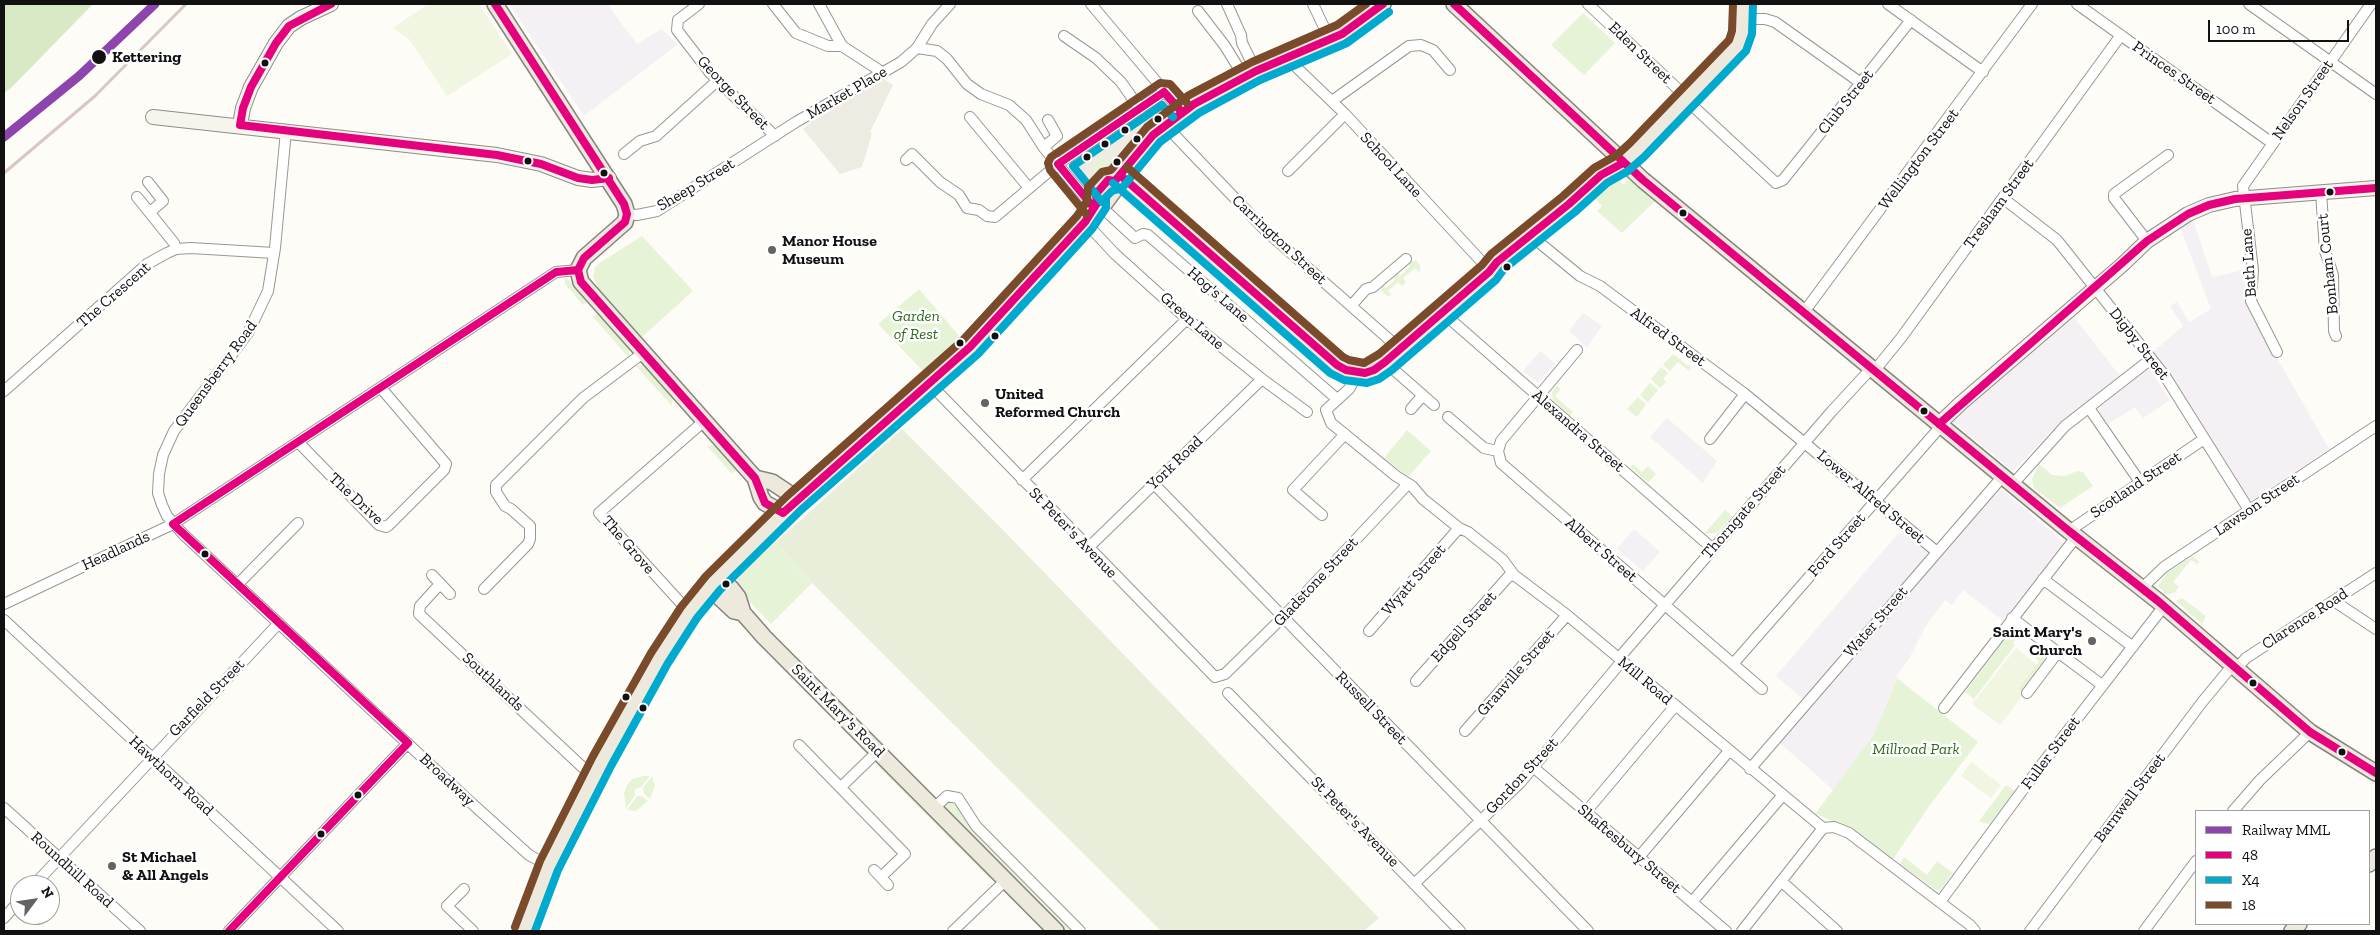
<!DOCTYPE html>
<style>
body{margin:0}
#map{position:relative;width:2380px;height:935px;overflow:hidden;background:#fdfcf7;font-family:"Zilla Slab",serif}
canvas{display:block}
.frame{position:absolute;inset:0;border:5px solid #111;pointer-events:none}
.legend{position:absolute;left:2195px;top:810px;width:175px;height:115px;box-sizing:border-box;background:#fff;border:1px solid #a0a0a0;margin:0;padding:6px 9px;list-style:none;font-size:15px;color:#111}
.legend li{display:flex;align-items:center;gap:10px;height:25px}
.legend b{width:25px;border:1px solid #a0a0a0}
.north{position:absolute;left:10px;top:875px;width:50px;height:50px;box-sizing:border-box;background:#fff;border:1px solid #a0a0a0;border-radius:50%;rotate:59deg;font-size:14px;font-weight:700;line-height:20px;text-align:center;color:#111}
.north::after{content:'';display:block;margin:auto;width:18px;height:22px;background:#646362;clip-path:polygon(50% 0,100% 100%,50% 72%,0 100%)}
.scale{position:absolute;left:2208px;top:20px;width:141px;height:22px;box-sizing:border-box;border:2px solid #111;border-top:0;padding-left:6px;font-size:15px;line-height:18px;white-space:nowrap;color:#111;-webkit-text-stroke:4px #fff;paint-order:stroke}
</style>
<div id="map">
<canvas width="2380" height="935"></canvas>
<div class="frame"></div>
<ul class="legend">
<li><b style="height:6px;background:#8e44ad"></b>Railway MML</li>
<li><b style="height:6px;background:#e5007d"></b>48</li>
<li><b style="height:6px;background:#00a9ce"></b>X4</li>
<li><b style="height:6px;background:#7a4b2a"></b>18</li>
</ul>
<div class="north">N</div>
<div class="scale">100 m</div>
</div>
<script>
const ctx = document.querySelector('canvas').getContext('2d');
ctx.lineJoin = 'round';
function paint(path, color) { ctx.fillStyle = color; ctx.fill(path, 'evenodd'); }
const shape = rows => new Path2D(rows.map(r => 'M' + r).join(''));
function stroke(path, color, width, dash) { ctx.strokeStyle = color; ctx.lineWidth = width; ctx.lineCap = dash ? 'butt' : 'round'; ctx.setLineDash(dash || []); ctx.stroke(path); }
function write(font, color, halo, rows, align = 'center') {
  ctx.font = font + ' "Zilla Slab",serif'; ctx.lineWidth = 5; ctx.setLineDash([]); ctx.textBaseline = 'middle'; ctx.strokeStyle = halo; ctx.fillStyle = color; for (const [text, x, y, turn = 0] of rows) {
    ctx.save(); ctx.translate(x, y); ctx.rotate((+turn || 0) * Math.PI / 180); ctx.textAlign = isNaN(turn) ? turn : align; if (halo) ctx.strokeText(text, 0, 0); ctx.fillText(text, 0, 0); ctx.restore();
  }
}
paint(shape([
 [509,4,607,4,637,44,661,29,678,44,584,116],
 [2193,220,2212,277,2248,269,2245,296,2249,309,2329,449,2251,501,2167,369,2153,352,2183,326,2170,306,2177,302,2189,322,2211,309,2180,227],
 [1583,313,1602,326,1587,347,1569,331],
 [2073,316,2120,376,2054,428,2013,471,1952,420],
 [1540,351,1555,363,1538,383,1523,371],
 [2149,368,2170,400,2143,418,2135,407,2108,424,2098,409],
 [1667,418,1717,461,1703,483,1650,437],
 [2000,488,2061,540,2062,545,2004,619,1997,616,1963,590,1952,605,1945,600,1925,627,1909,659,1898,674,1873,736,1833,790,1780,743,1811,706,1776,676,1901,530,1937,561],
 [1634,529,1660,552,1643,571,1617,549]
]), '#f5f0f3');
paint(shape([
 [1583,13,1615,43,1584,75,1551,45],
 [1101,156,1111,165,1100,183,1095,179,1094,162],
 [1615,178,1621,179,1621,183,1625,184,1626,180,1631,181,1655,201,1622,233,1597,211,1602,206,1589,192,1603,181],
 [642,236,693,291,642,337,598,288,593,277,595,267,601,262],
 [1411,259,1413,262,1416,260,1420,266,1420,271,1419,272,1415,268,1403,278,1406,283,1402,286,1398,282,1388,291,1392,295,1387,296,1381,290,1381,286,1382,284,1386,288,1395,280,1392,275,1396,271,1400,276,1410,267,1408,262],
 [565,278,568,279,588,301,583,305,565,284],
 [919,289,960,337,923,371,878,324],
 [598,313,629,348,629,358,593,317],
 [1673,354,1691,368,1689,371,1678,362,1670,371,1663,365],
 [641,365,646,367,673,398,672,406,636,366],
 [1661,367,1668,373,1663,379,1666,382,1660,388,1651,379],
 [1650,383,1658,390,1648,402,1640,395],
 [1557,386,1561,389,1555,396,1573,412,1570,416,1553,401,1552,392],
 [1638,397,1646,404,1637,417,1627,409],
 [1407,430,1431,451,1408,477,1384,458],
 [715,445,738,471,731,473,707,446],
 [1633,464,1642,472,1648,466,1656,474,1648,483,1630,467],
 [2039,464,2052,475,2064,476,2078,471,2083,472,2093,486,2060,508,2034,488,2032,479],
 [1725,510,1732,516,1717,533,1706,534,1705,533],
 [776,542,812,583,771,624,747,599,737,582,743,571],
 [2193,556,2199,562,2198,564,2191,560,2173,582,2179,587,2175,592,2167,595,2158,586,2167,573],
 [2182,598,2206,616,2202,624,2176,601],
 [726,609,863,745,866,752,740,624,723,611],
 [2014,628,2021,633,2013,643,2015,645,1974,699,1965,692],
 [2039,645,2050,654,2021,692,2017,689,2039,661,2032,655],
 [1897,678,1978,742,1930,805,1893,859,1851,828,1815,814,1873,736],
 [875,763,880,764,987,872,991,880],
 [643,776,650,776,641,787,635,789,635,795,626,808,624,793,627,785,632,779],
 [652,776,655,786,650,799,644,794,643,788],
 [2006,785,2015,791,1990,824,1982,823,1979,821],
 [637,796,642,796,648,801,636,811,627,810],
 [948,801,955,801,1074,931,1064,931,944,808],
 [1904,857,1927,875,1937,861,1953,873,1940,890,1936,890,1900,864]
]), '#e7f3d7');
paint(shape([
 [4,4,93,4,11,88,4,93]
]), '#d8eac5');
paint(shape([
 [902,429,1006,533,1379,918,1364,931,1161,931,812,583,776,542]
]), '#e9eedb');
paint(shape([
 [428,4,479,4,512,54,447,96,409,39,393,28],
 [2016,648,2036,664,2017,689,2023,695,2000,725,1972,704],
 [1971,762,2001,785,1991,798,1961,776]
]), '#f0f6e1');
paint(shape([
 [882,78,893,85,870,132,872,133,862,167,840,174,803,129,812,121],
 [1160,102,1166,103,1168,107,1166,112,1118,154,1111,165,1101,156,1094,162,1095,179,1100,183,1096,186,1092,182,1085,190,1081,187,1085,183,1081,175,1082,169,1076,165,1075,160,1134,123]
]), '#edebe2');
const street = shape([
 [699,4,678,20,677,30,711,74,775,136],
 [773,4,796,33,828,46,842,46],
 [819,4,842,46,882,72],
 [1091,4,1182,112],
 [1227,4,1241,35,1242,43,1256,71],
 [1313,4,1330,40],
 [1588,4,1682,93,1696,109,1776,183,1783,180,1911,20],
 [1888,4,1983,72],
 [2077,4,2272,143],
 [2249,4,2376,94],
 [1198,11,1225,46,1244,77],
 [1744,19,1765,19,1775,22,1861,83],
 [1064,36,1096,58,1121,82,1140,109],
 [917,48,937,51,947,59,967,84,981,94,1009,105,1026,120,1044,148,1094,208],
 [1290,55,1294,65,1345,114,1482,262,1489,265,1497,262],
 [1332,101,1409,46,1421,45,1433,50,1450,70],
 [970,117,1029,188],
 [1165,125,1266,231,1392,342,1398,351],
 [286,131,275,248,268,291,248,333,174,431,163,455,159,474,158,493,162,505,167,516,183,534,467,799,529,855,549,866],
 [1044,147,1057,136,1048,120],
 [624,154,640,141,656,136,717,81],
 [906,160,912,154,940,182,959,195,967,208,979,210,987,216,995,217,1058,164,1164,92],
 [1288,171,1345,114],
 [148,182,163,201,150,212],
 [2321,192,2325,251,2333,275,2334,331,2336,336],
 [137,197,174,243,176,249],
 [2004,199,2057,240,2165,376,2249,510],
 [1097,203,1135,238,1143,234,1148,235,1337,399],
 [627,214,637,215,657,211,796,122,901,62,917,48,932,24,950,4],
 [1085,222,1115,254,1187,319,1262,379,1307,412],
 [1530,235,1580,276,1600,286,1745,394,1937,552],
 [2147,241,2114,198,2114,194,2168,155],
 [1351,306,1366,289,1373,287,1406,259],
 [1804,312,2032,4],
 [1443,313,1713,549],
 [1577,350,1501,441,1498,451,1501,463,1762,689],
 [2277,352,2251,301,2253,270,2243,186,2371,4],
 [1385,362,1434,405],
 [1358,373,1349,389,1326,410,1331,423,1396,476,1412,486,1423,499,1459,528,1468,532,1503,560,1514,575,1567,615,1823,828,1834,827,1849,833,1970,925,1975,931],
 [929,383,1215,677,1225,674,1283,617,1408,484],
 [4,391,147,264,167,253,176,249,191,248,274,253],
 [2089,408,2140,482],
 [1411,409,1423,395],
 [1448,417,1484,448,1498,451],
 [1710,439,1745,394],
 [299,443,379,525,386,527,389,525,444,470,446,464,381,388],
 [1022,480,1187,319],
 [1154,484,1588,931],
 [2013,484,2065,426,2151,359],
 [1322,515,1293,490,1345,434],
 [2069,531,2204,439],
 [1088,548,1262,379],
 [432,575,450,594],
 [2043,579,2133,647],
 [238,584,298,523],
 [440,584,420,606,419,614,593,777],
 [2142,588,2164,567,2376,426],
 [484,589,528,544,530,539,530,526,511,509,505,506,496,492,496,485,583,398,643,353],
 [2334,601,2376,629],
 [4,604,173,524,556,272,578,270],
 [689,612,599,513,703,422],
 [2012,618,2102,685],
 [4,620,338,931],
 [1369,631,1459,528],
 [1619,658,1832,411,1867,373,1879,365,1901,338,2121,35],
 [1733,664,1941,426],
 [2236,669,2246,658,2376,573],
 [1416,681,1508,577,1514,575],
 [1228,693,1460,931],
 [2027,693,2058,652],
 [1944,708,2076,537],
 [1465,731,1567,615],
 [799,745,905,854,881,877],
 [1533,767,1726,931],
 [1750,769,2003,476],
 [842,786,878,751],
 [4,808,140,931],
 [934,808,947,796,958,798,976,826,1080,931],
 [2233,811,2260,780,2310,732],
 [1585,813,1675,706],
 [1639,857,1729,751],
 [874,870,888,885],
 [1781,881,1837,931],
 [1414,884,1520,783,1622,661],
 [34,885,279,623],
 [464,889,447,906,473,931],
 [1692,902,1782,796],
 [1940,902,2039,768,2164,606],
 [4,918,20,900],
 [229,931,408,743],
 [953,931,1006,880],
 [1742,931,1823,828],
 [2030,931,2203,701,2232,666],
 [2144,931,2196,861]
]);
const secondary = shape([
 [153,117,497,155,541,164,578,178,592,180,609,178],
 [240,125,243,108,251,87,276,43,289,26,301,18,331,4],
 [1939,424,1961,403,2122,265,2147,241,2188,214,2209,205,2235,199,2376,188]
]);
const primary = shape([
 [495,4,624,204,627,214,625,222,584,258,578,270,581,282,755,478,761,497,765,503,783,513],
 [1454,4,1643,180,2069,531,2158,601,2310,732,2376,773],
 [1120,175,1337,365,1346,370,1365,373,1374,370,1385,362,1489,272,1497,262,1515,247,1569,204,1601,175,1623,163,1637,150,1738,45,1742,33,1743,4],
 [1097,203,1105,203,1116,188,1115,181,1153,135,1182,112,1270,64,1330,40,1383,4],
 [755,478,772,482,790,494,804,494],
 [713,583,727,586,731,588,738,597,743,613,764,637,1056,931],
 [713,583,718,596,734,611,743,613],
 [2369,864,2376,857],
 [524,931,549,866,570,822,656,663,689,612,713,583,770,525,970,347,1014,297,1085,222,1097,203,1096,194,1108,180,1115,181],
 [2292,931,2299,924]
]);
stroke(street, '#979795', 12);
stroke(secondary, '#8e8d8b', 16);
stroke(primary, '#858482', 18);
stroke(street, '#fffffe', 10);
stroke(secondary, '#f6f4eb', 14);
stroke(primary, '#ede9dc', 15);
stroke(shape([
 [4,173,95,96,186,4]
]), '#d9c6c7', 3);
stroke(shape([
 [495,4,624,204,627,214,625,222,584,258,578,270,581,282,755,478,765,503,783,513,970,347,1085,222,1097,203,1096,194,1108,180,1115,181,1153,135,1194,104,1256,71,1342,34,1383,4],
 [1454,4,1643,180,2069,531,2158,601,2310,732,2376,773],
 [240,125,497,155,541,164,578,178,592,180,609,178],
 [240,125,243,108,251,87,276,43,289,26,331,4],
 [1120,175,1337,365,1346,370,1365,373,1374,370,1385,362,1489,272,1497,262,1569,204,1601,175,1623,163],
 [1094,208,1058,164,1164,92,1180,110],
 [1939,424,2147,241,2188,214,2209,205,2235,199,2376,188],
 [173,524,556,272,578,270],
 [173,524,408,743],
 [229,931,408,743]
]), '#e5007d', 8);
stroke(shape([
 [1113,183,1330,373,1344,380,1367,383,1379,379,1392,370,1496,280,1504,269,1575,212,1607,183,1628,171,1644,157,1746,51,1752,34,1753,4],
 [1102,202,1073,166,1162,105,1173,117],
 [535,931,558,870,611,766,668,663,697,618,720,590,801,510,978,354,1092,229,1106,208,1106,197,1112,191,1122,188,1160,142,1199,113,1260,80,1347,43,1389,12]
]), '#00a9ce', 8);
stroke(shape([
 [1127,167,1343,357,1349,360,1364,363,1379,354,1482,265,1491,254,1563,196,1594,168,1617,155,1630,143,1729,40,1732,31,1733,4],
 [1086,214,1050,170,1048,163,1051,157,1160,83,1170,84,1187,103],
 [515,927,540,861,593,756,651,653,681,607,706,576,787,496,963,340,1077,216,1087,201,1088,187,1102,172,1111,170,1147,127,1189,95,1252,62,1337,25,1366,4]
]), '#7a4b2a', 8);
stroke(shape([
 [4,137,79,76,155,4]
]), '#8e44ad', 9);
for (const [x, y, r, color] of [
 [99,57,8,"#111"],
 [265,63,4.5,"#111"],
 [1158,119,4.5,"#111"],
 [1125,130,4.5,"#111"],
 [1137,139,4.5,"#111"],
 [1105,144,4.5,"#111"],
 [1087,157,4.5,"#111"],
 [528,161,4.5,"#111"],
 [1117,162,4.5,"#111"],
 [604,173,4.5,"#111"],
 [2330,192,4.5,"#111"],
 [1683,213,4.5,"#111"],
 [772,250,5,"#646362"],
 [1507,267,4.5,"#111"],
 [995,336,4.5,"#111"],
 [960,343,4.5,"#111"],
 [985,403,5,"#646362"],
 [1924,411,4.5,"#111"],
 [205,554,4.5,"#111"],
 [726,584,4.5,"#111"],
 [2092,641,5,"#646362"],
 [2253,683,4.5,"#111"],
 [626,697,4.5,"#111"],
 [643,708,4.5,"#111"],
 [2342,752,4.5,"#111"],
 [358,795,4.5,"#111"],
 [321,834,4.5,"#111"],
 [112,866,5,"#646362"]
]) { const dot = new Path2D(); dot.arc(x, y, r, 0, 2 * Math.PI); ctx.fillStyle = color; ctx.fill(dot); stroke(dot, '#fff', 2); }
write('16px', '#111', '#fff', [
 ["Eden Street",1640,53,44],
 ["Princes Street",2174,73,35],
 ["George Street",733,93,46],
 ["Market Place",847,93,-30],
 ["Nelson Street",2303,100,-55],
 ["Club Street",1846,102,-51],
 ["Wellington Street",1919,159,-53],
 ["School Lane",1391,165,47],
 ["Sheep Street",696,185,-31],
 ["Tresham Street",1999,204,-54],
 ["Carrington Street",1279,240,43],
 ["Bath Lane",2249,263,-94],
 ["Bonham Court",2328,264,-96],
 ["The Crescent",114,295,-41],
 ["Hog's Lane",1218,295,41],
 ["Green Lane",1192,321,41],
 ["Alfred Street",1668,337,36],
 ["Digby Street",2139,344,52],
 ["Queensberry Road",216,374,-54],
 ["Alexandra Street",1578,431,41],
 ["York Road",1175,463,-44],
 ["Scotland Street",2136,485,-34],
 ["Lower Alfred Street",1871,497,40],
 ["The Drive",356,499,43],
 ["Lawson Street",2257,505,-34],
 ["Thorngate Street",1744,512,-49],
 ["St Peter's Avenue",1073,533,46],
 ["The Grove",628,545,49],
 ["Ford Street",1837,545,-49],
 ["Albert Street",1601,550,41],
 ["Headlands",116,551,-25],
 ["Wyatt Street",1414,580,-49],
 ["Gladstone Street",1316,582,-47],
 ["Clarence Road",2305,619,-33],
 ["Water Street",1876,622,-49],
 ["Edgell Street",1464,627,-48],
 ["Granville Street",1516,673,-49],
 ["Mill Road",1645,681,40],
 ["Southlands",493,682,43],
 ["Garfield Street",207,698,-46],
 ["Russell Street",1371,708,46],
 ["Saint Mary's Road",838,711,45],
 ["Fuller Street",2051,753,-53],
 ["Hawthorn Road",171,776,43],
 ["Gordon Street",1522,776,-47],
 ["Broadway",447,780,43],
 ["Barnwell Street",2130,798,-53],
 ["St Peter's Avenue",1355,822,46],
 ["Shaftesbury Street",1629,849,40],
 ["Roundhill Road",72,870,42]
]);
write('bold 16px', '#111', '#fff', [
 ["Kettering",112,57]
], 'left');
write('bold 16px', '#111', '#fff', [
 ["Manor House",782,241],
 ["Museum",782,259],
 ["United",995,394],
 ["Reformed Church",995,412],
 ["Saint Mary's",2082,632,"right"],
 ["Church",2082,650,"right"],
 ["St Michael",122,857],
 ["& All Angels",122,875]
], 'left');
write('italic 16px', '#2f6b1f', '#fff', [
 ["Garden",916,316],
 ["of Rest",916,334],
 ["Millroad Park",1916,749]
]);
</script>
